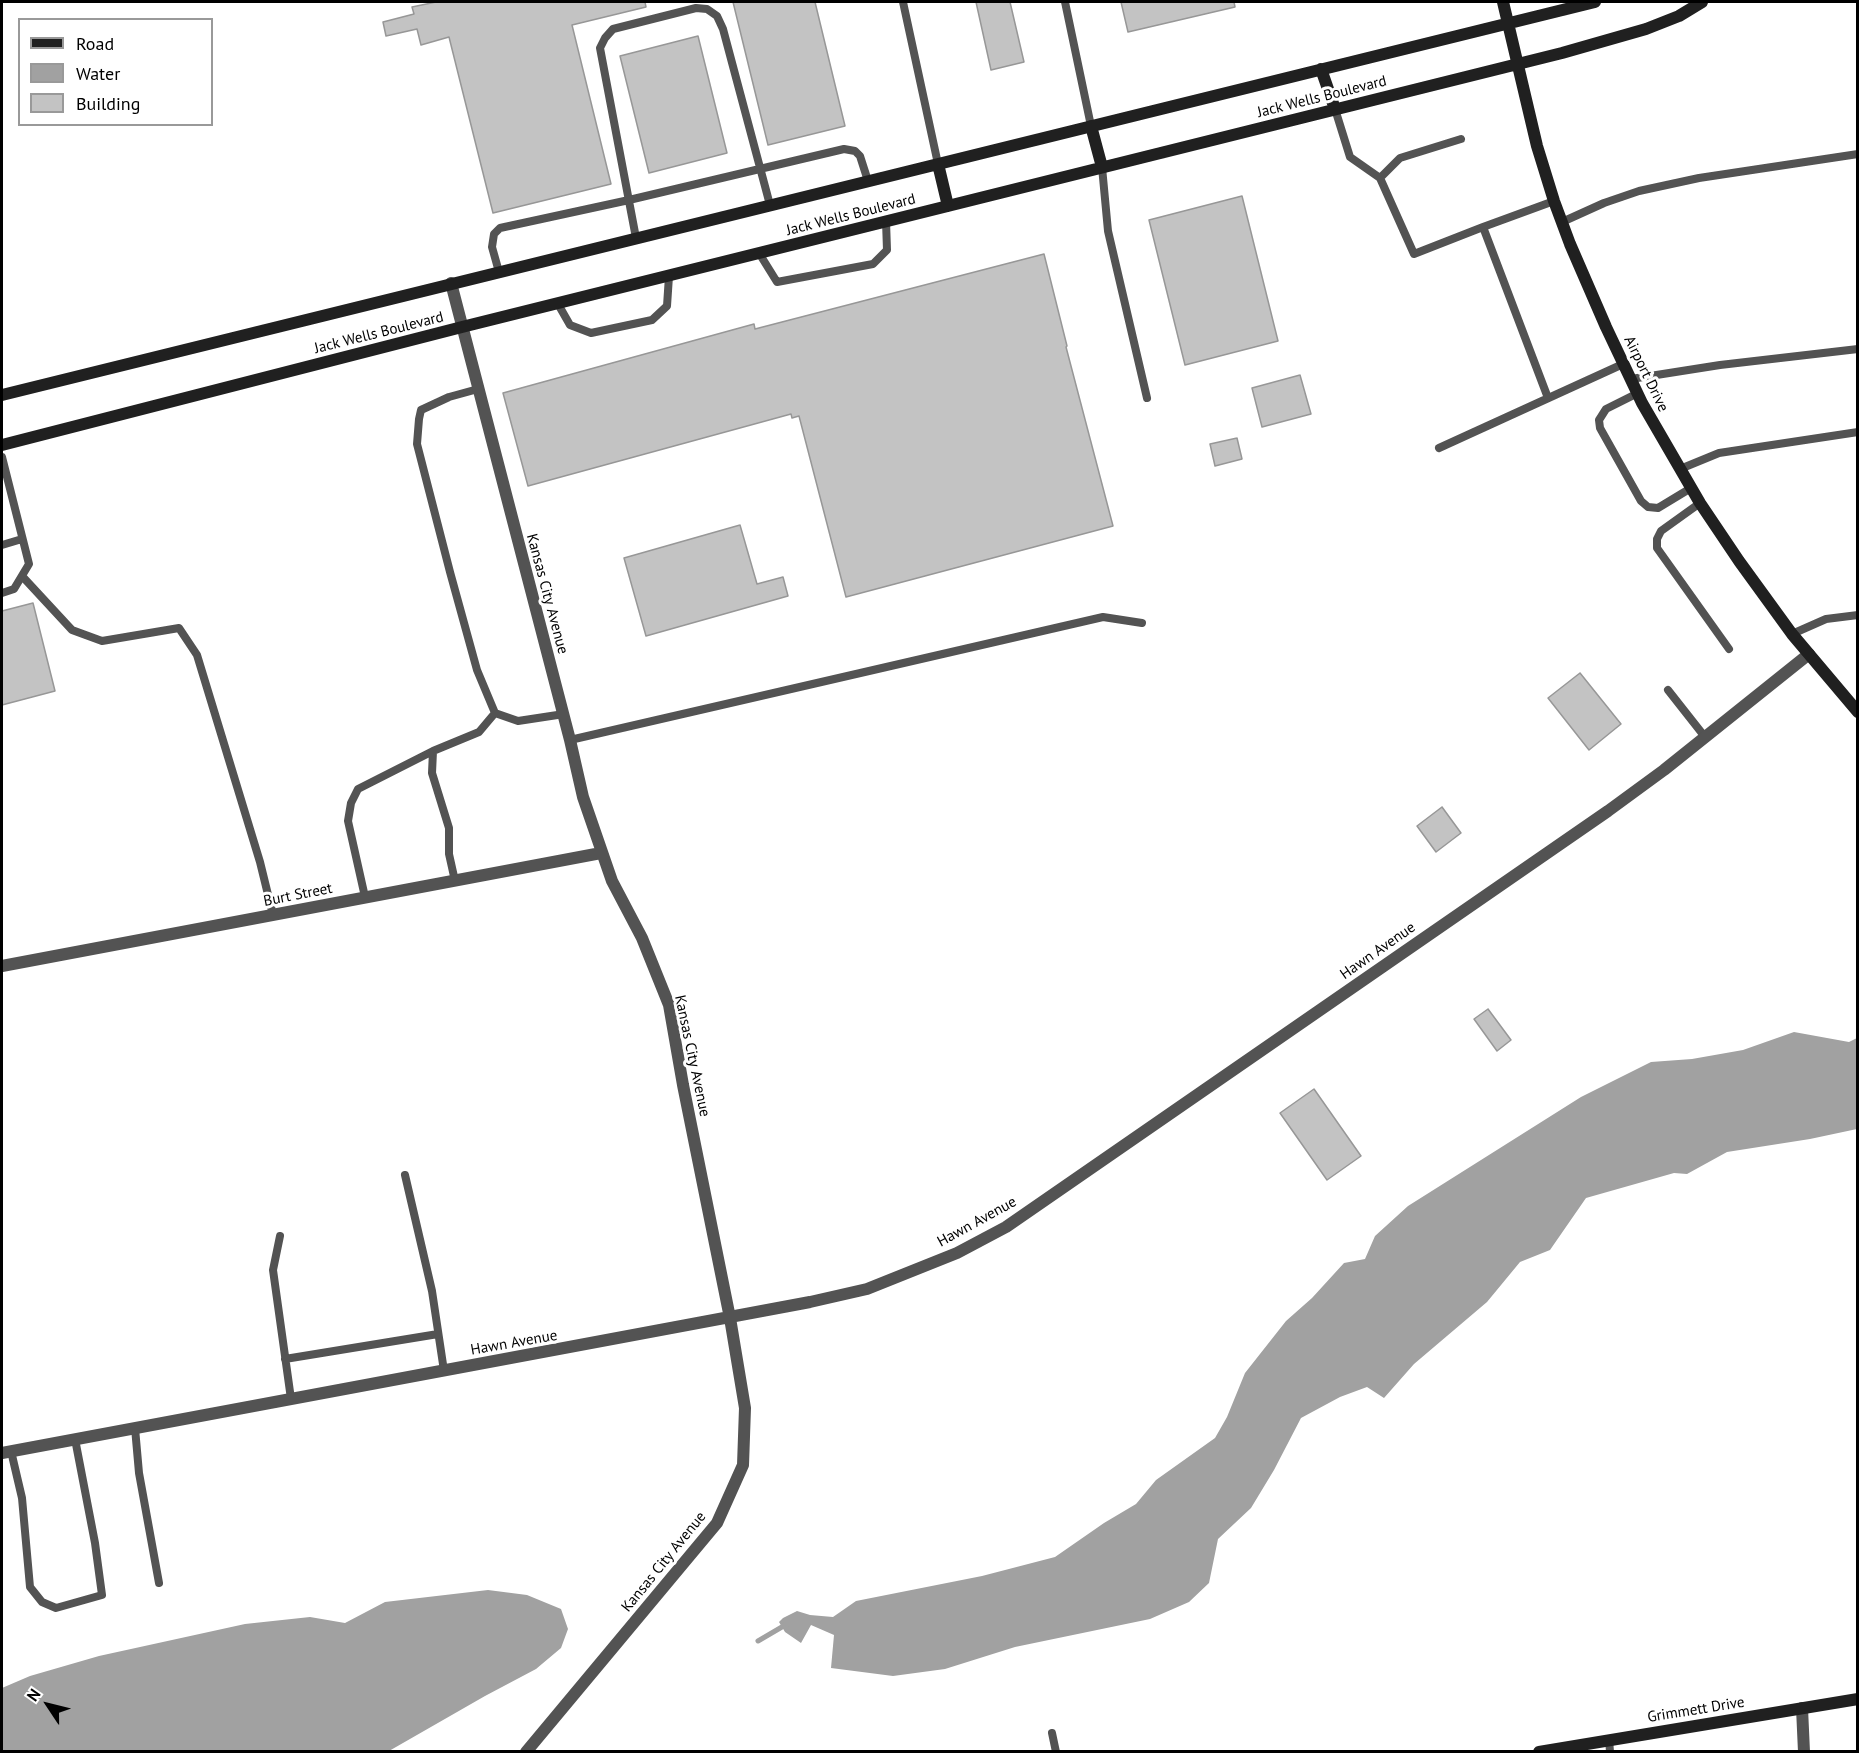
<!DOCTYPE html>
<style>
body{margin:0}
#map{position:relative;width:1859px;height:1753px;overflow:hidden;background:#fff;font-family:"PT Sans",sans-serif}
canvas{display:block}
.frame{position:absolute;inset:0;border:3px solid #000;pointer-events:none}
.legend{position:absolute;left:18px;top:18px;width:195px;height:108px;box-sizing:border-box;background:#fff;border:2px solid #999;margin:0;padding:8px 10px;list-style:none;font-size:18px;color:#000}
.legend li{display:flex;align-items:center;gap:12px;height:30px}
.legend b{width:30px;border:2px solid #999}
.north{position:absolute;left:18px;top:1675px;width:60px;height:60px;-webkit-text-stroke:4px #fff;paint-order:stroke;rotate:305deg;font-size:16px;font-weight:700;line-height:24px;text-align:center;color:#000}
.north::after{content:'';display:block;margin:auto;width:21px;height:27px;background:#000;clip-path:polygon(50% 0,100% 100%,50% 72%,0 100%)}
</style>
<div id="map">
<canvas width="1859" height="1753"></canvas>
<div class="frame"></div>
<ul class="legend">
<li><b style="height:8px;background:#202020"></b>Road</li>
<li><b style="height:16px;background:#a1a1a1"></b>Water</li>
<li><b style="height:16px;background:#c3c3c3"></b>Building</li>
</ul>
<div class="north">N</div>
</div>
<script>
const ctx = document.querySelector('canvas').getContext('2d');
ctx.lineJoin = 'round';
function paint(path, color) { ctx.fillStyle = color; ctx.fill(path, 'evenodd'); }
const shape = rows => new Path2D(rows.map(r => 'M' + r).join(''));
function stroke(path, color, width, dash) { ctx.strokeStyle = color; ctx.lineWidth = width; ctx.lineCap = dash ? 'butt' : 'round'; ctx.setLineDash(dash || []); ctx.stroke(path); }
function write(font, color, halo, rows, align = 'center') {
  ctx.font = font + ' "PT Sans",sans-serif'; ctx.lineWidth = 6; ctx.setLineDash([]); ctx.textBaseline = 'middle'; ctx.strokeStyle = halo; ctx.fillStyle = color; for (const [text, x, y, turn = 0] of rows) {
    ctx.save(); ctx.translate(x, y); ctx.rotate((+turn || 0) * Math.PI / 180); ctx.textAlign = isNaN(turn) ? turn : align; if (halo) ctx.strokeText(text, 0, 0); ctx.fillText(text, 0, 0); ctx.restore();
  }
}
paint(shape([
 [1794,1032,1849,1042,1857,1038,1857,1129,1810,1139,1727,1152,1687,1174,1674,1173,1586,1198,1550,1250,1520,1262,1487,1302,1414,1364,1384,1398,1367,1387,1340,1397,1301,1418,1274,1470,1251,1508,1218,1539,1209,1583,1189,1602,1150,1619,1015,1647,945,1669,893,1676,831,1668,834,1635,811,1625,801,1643,785,1632,779,1622,783,1618,797,1611,810,1615,833,1617,856,1601,982,1576,1055,1557,1104,1523,1136,1504,1156,1480,1215,1438,1227,1417,1245,1373,1286,1321,1312,1298,1344,1263,1365,1259,1375,1236,1408,1206,1581,1097,1651,1062,1692,1059,1743,1050],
 [488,1590,527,1595,561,1609,568,1629,561,1648,536,1669,485,1696,389,1751,2,1751,2,1688,30,1676,99,1656,245,1624,310,1617,345,1623,385,1602]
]), '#a1a1a1');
stroke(shape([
 [758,1641,787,1624]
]), '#a1a1a1', 5);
const building = shape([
 [436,2,645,2,646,7,572,25,611,184,493,213,449,37,421,45,417,29,386,36,383,22,414,14,412,7,436,2],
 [733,2,815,2,845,126,768,145,733,2],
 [976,2,1010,2,1024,62,991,70,976,2],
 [1121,2,1234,2,1235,7,1128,32,1121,2],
 [698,36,727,153,649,173,620,56,698,36],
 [1242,196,1278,341,1185,365,1149,220,1242,196],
 [1044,254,1067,346,1066,347,1113,526,846,597,799,416,792,418,791,414,528,486,503,393,754,324,755,329,1044,254],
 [1300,375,1311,414,1262,427,1252,388,1300,375],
 [1237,438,1242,459,1215,466,1210,444,1237,438],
 [740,525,757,584,783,577,788,596,646,636,624,558,740,525],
 [33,603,55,691,2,705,2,611,33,603],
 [1580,673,1621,724,1589,750,1548,698,1580,673],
 [1442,807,1461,833,1436,852,1417,826,1442,807],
 [1488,1009,1511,1040,1497,1051,1474,1019,1488,1009],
 [1314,1089,1361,1156,1327,1180,1280,1113,1314,1089]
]);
paint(building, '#c3c3c3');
stroke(building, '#979797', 1.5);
stroke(shape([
 [903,2,938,164],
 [1065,2,1091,126],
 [1335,109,1350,157,1380,178,1414,254,1483,227],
 [1102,167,1108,231,1147,398],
 [1380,178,1400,158,1461,139],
 [1562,222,1604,203,1639,191,1699,178,1858,154],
 [636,238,600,48,605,38,613,29,696,8,707,9,717,16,723,29,770,205],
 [759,253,777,282,873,264,887,250,886,221],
 [499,272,492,247,494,234,500,228,629,200,844,149,855,151,860,156,868,181],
 [558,304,570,325,591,333,652,320,667,306,669,276],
 [1631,379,1720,365,1858,349],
 [478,389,449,397,421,410,419,419,417,444,450,572,477,670,495,713,518,721,564,714],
 [1638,393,1606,409,1599,420,1600,428,1641,501,1648,507,1658,508,1691,488],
 [1548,398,1483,227,1554,201],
 [1439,448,1623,364],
 [2,457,29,564,14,589,2,593],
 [1680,469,1719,453,1858,432],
 [1700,503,1661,531,1657,539,1657,548,1729,649],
 [2,545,22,539],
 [22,576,72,630,102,641,179,628,197,655,260,862,273,915],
 [1792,634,1826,619,1858,615],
 [1668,690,1705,737],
 [570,740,1103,617,1142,623],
 [455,881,449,854,449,828,432,773,433,751,479,732,495,713],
 [365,897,348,821,351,803,358,789,433,751],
 [405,1175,432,1291,444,1371],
 [280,1236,273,1270,291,1399],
 [285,1359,438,1334],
 [135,1428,139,1473,159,1583],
 [11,1451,22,1498,30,1587,42,1602,56,1608,102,1595,95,1543,75,1439],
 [1052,1733,1056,1752],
 [1609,1739,1610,1752]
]), '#535353', 8);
stroke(shape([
 [451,283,570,740,583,797,612,881,642,938,669,1005,683,1085,730,1318,745,1408,743,1465,717,1523,526,1752],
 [2,966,601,853],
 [2,1453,810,1302,867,1289,957,1253,1006,1227,1608,811,1664,770,1809,654],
 [1802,1708,1804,1752]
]), '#535353', 12);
stroke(shape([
 [1503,2,1537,146,1554,201,1570,244,1606,327,1642,403,1700,503,1739,561,1792,634,1858,712],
 [1321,69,1335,109],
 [1091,126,1102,167],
 [938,164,948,206],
 [2,395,1595,2],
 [2,445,462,327,1562,53,1646,29,1679,16,1702,2],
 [1539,1752,1858,1699]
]), '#202020', 12);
write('15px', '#000', '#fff', [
 ["Jack Wells Boulevard",1322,97,-14],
 ["Jack Wells Boulevard",851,215,-14],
 ["Jack Wells Boulevard",379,333,-14],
 ["Airport Drive",1646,374,64],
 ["Kansas City Avenue",547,594,75],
 ["Burt Street",298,895,-11],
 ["Hawn Avenue",1378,951,-35],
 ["Kansas City Avenue",692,1056,78],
 ["Hawn Avenue",977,1222,-29],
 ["Hawn Avenue",514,1343,-10],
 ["Kansas City Avenue",664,1562,-51],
 ["Grimmett Drive",1696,1710,-9]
]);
</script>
